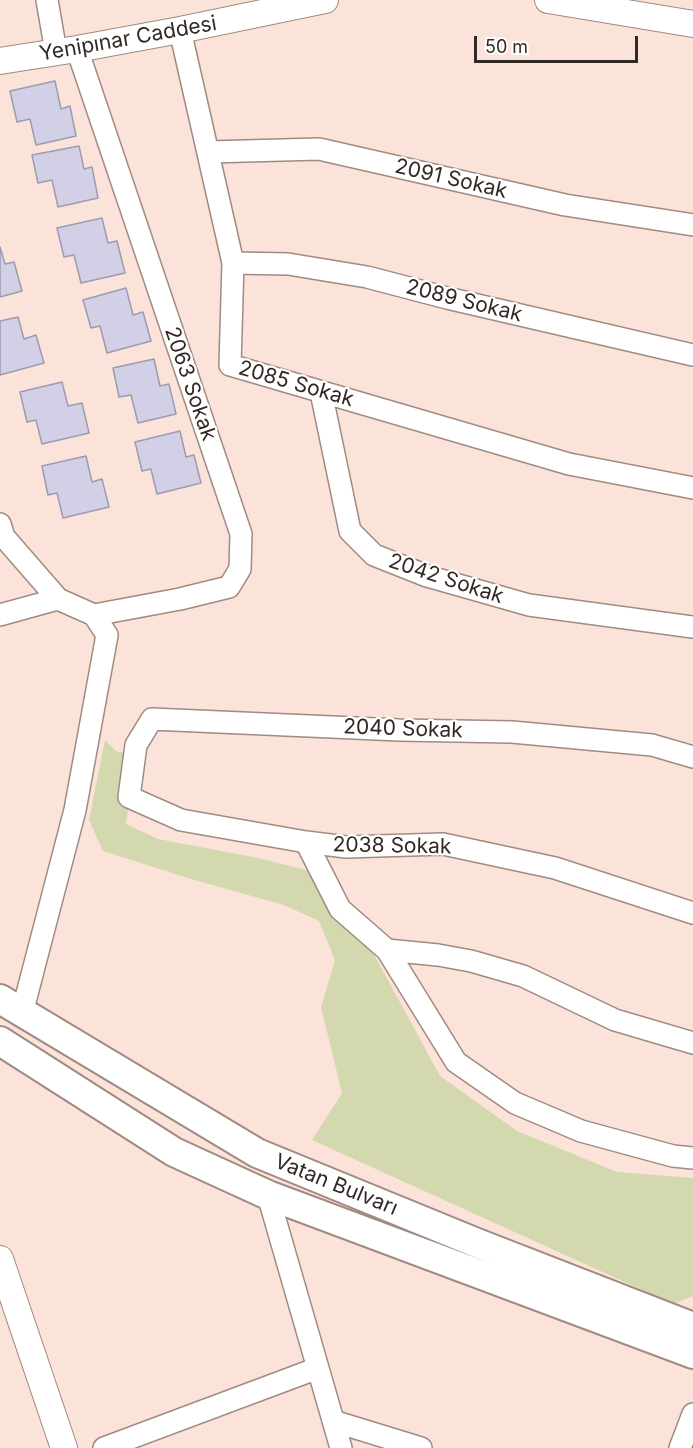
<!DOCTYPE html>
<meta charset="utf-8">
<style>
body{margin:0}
#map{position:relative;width:693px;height:1448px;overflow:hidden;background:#fbe3d9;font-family:Inter,sans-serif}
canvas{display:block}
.scale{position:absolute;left:474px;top:36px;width:164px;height:27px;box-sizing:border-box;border:3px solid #322925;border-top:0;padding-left:8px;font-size:18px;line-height:21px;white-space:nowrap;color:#322925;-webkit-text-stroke:4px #fff;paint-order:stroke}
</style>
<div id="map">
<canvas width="693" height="1448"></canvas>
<div class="scale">50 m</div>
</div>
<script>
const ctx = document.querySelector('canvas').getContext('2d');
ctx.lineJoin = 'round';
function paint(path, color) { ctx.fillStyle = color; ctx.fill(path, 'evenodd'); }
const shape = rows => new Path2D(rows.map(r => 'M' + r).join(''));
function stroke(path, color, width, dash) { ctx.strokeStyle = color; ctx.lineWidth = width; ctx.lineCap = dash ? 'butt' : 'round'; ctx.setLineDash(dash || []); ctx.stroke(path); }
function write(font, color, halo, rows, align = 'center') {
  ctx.font = font + ' Inter,sans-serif'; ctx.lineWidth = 4.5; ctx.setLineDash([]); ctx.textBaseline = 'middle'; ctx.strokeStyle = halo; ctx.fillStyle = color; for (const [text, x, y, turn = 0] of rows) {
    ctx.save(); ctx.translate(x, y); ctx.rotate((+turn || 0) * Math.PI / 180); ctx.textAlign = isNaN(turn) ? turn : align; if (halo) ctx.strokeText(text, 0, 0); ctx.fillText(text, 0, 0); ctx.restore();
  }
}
paint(shape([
 [105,740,116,751,135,756,126,824,158,839,258,858,310,871,371,949,440,1076,517,1131,617,1172,693,1178,693,1296,673,1304,312,1140,342,1093,321,1007,335,960,319,921,284,905,191,879,103,851,89,820]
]), '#d3d8ae');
const building = shape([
 [55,81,61,109,70,106,76,136,36,145,30,119,17,122,10,91,55,81],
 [79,146,84,169,92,167,98,198,58,207,52,180,38,183,32,155,79,146],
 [102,218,108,243,117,241,125,273,81,283,74,255,64,257,57,228,102,218],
 [0,247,5,264,14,262,22,291,0,297,0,247],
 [126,288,133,315,143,312,151,341,107,353,100,326,91,328,83,300,126,288],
 [18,317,24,339,36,335,44,363,0,375,0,321,18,317],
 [154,359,160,386,169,384,176,414,138,423,131,395,119,397,113,368,154,359],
 [62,382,68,406,82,403,89,433,42,444,36,420,27,422,20,392,62,382],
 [180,431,186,457,194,455,201,483,157,494,151,469,142,471,135,442,180,431],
 [86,456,92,482,102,479,109,507,63,518,57,493,48,495,42,466,86,456]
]);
paint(building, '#d2d0e6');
stroke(building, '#9d9bb0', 1.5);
const minor = shape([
 [47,0,56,52],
 [180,30,233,263,230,365,569,464,693,488],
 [77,49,241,534,240,569,229,587,180,599,94,615],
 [209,152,319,149,565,205,693,225],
 [233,263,288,264,367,277,447,298,693,355],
 [321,392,350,531,374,555,427,576,529,605,693,627],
 [0,524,4,537,58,599,94,615],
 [0,615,58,599],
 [693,757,652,745,512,732,399,730,152,719,136,745,129,797,181,820,306,842,346,847,443,844,555,868,693,913],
 [306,842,340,909,387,950,438,955,471,961,523,976,615,1020,693,1043],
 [387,950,456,1062,515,1103,581,1131,673,1156,693,1158],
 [22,1013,75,810,107,635,94,615],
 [268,1195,341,1448],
 [333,1421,421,1448],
 [104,1448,318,1368],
 [680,1448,693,1414]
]);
const tertiary = shape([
 [548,0,693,24],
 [0,61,77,49,180,30,325,0],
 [0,1259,64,1448]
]);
const secondary = shape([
 [0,999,257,1153,477,1243,693,1327],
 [0,1041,174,1152,268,1195,693,1354]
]);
stroke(minor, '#a08a81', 24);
stroke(tertiary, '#a08a81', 28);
stroke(secondary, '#a08a81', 32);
stroke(minor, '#fff', 21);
stroke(tertiary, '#fff', 26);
stroke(secondary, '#fff', 28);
write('21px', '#322925', '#fff', [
 ["Yenipınar Caddesi",128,39,-10],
 ["2091 Sokak",451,179,13],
 ["2089 Sokak",464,301,14],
 ["2063 Sokak",190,384,71],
 ["2085 Sokak",296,384,16],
 ["2042 Sokak",446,579,18],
 ["2040 Sokak",403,729,2],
 ["2038 Sokak",392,846,1],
 ["Vatan Bulvarı",336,1185,22]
]);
</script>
